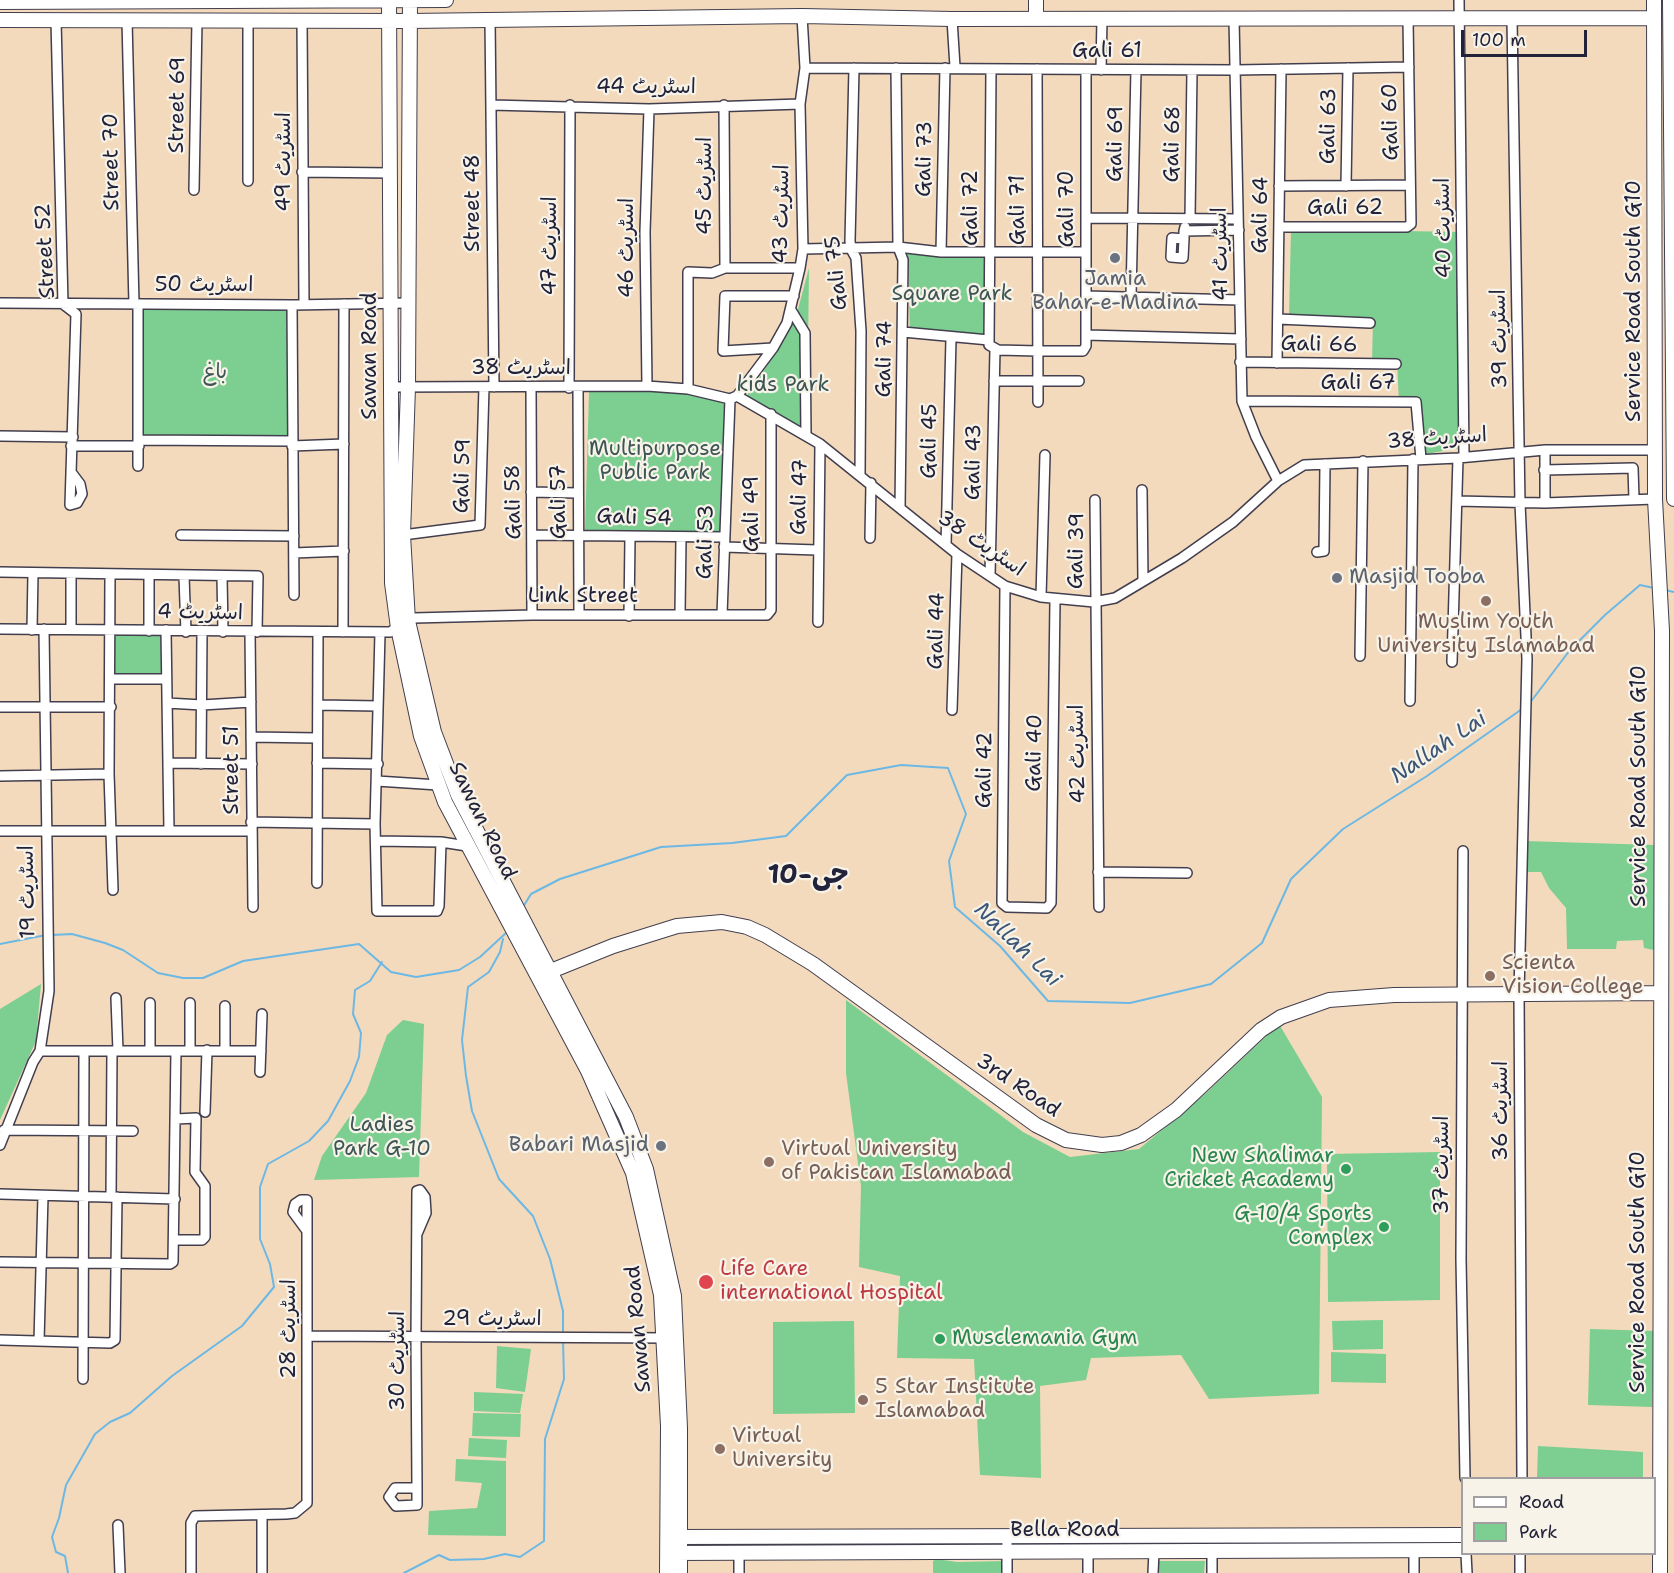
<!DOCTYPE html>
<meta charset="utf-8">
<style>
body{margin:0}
#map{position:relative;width:1674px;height:1573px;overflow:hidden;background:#f4dabc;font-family:"Shantell Sans",sans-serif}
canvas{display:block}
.legend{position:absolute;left:1461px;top:1477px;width:195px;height:78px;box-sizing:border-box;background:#f7f3e8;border:2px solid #a29fa3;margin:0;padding:8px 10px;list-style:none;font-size:18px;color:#22223b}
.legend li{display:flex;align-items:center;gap:12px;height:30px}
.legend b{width:30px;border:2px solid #a29fa3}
.scale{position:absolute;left:1461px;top:30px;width:126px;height:27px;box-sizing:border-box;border:3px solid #22223b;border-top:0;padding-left:8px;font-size:18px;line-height:21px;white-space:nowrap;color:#22223b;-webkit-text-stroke:4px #f7f3e8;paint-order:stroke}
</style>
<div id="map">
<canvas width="1674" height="1573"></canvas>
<ul class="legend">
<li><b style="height:8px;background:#fff"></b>Road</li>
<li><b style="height:16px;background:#7ccf91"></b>Park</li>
</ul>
<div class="scale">100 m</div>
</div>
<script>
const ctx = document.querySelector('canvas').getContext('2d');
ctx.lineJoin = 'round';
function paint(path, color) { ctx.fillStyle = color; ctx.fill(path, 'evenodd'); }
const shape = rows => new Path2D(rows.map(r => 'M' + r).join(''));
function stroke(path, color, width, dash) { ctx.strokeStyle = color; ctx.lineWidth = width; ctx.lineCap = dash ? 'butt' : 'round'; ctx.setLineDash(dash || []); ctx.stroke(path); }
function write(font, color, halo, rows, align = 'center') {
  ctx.font = font + ' "Shantell Sans","Playpen Sans Arabic",sans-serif'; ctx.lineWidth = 4.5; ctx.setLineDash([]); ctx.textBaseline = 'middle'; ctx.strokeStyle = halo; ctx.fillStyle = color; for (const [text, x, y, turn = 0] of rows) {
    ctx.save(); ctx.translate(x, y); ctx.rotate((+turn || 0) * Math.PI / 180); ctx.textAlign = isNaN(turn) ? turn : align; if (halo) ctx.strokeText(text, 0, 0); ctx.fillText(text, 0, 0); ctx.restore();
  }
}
paint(shape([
 [1291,229,1461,232,1460,448,1420,455,1417,402,1399,403,1397,361,1372,361,1373,320,1289,317],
 [908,254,995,254,995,337,910,336],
 [809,268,807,431,771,410,744,400,783,342,797,313],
 [142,308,288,309,290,438,141,437],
 [648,390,677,392,724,403,721,533,585,531,589,392],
 [112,631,165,632,163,676,112,677],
 [1524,841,1654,845,1654,950,1644,948,1643,940,1617,941,1616,949,1567,949,1566,908,1549,888,1541,872,1523,872],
 [41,984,36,1041,0,1120,0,1009],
 [846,1000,1023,1132,1070,1157,1139,1149,1205,1094,1279,1024,1322,1097,1319,1394,1209,1399,1181,1355,1091,1358,1086,1380,1040,1386,1041,1478,980,1475,974,1359,897,1358,900,1276,859,1267,861,1186,846,1073],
 [403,1020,424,1024,419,1177,314,1180,322,1156,366,1093,387,1035],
 [1440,1152,1440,1300,1328,1302,1327,1154],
 [1383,1320,1383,1349,1333,1350,1332,1321],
 [854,1321,855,1413,773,1414,773,1322],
 [1590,1329,1655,1331,1652,1407,1588,1405],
 [497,1346,531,1349,525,1392,496,1388],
 [1331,1352,1386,1354,1386,1383,1331,1382],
 [474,1392,523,1394,520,1413,474,1411],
 [473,1413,521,1414,520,1437,472,1436],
 [469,1438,507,1440,506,1458,468,1456],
 [1538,1446,1643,1452,1643,1478,1537,1478],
 [456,1459,506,1461,506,1536,428,1535,429,1511,477,1508,482,1483,455,1481],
 [936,1559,957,1562,1006,1561,1006,1573,933,1573,933,1561],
 [1157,1561,1205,1561,1204,1573,1157,1573]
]), '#7ccf91');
stroke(shape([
 [1665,590,1674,592],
 [1529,704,1570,650,1605,615,1640,585,1654,588],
 [523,907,531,894,560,879,661,847,732,843,786,836,847,775,901,765,948,768,966,814,949,861,955,907,1000,946,1048,1001,1130,1003,1211,984,1262,943,1291,879,1343,829,1427,776,1522,709],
 [52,935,72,934,105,943,123,950,158,973,183,978,203,978,243,961,359,944,391,972,416,977,459,970,480,957,507,932],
 [503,939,500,952,489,972,468,987,462,1040,466,1076,472,1111,499,1179,533,1216,550,1259,563,1311,563,1335],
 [0,944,46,935],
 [68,1573,65,1556,56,1552,52,1537,59,1518,66,1485,95,1434,110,1422,130,1413,172,1376,242,1326,274,1287,270,1264,260,1239,260,1187,268,1164,309,1141,328,1121,350,1081,359,1057,361,1033,353,1014,355,990,370,981,382,962],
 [404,1573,439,1555,450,1560,484,1559,505,1554,520,1557,544,1541,545,1439,564,1379,563,1340]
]), '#6cb8e5', 2);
const street = shape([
 [1459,0,1464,456],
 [302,19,304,304],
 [490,19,494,387],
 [952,19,955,67],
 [1234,19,1242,401,1256,437,1278,481],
 [1512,19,1520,503,1527,659,1519,994,1522,1478],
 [56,20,63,304,76,314,70,505,77,503,82,494,80,484,71,472],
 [127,20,134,304],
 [805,68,1236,70,1409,67],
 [854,68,850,241,851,249,856,258,861,331,860,475],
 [896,68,898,247,903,260,900,508],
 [991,69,989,345,998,350,1038,351,1083,351,1086,346,1086,70],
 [1037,69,1038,402],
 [1101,70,1102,18],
 [491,105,649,109,800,104],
 [724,105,725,268],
 [302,172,391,173],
 [248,181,248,19],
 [1279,186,1410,185],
 [1346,186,1348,68],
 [194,190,197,20],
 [1086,218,1238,219],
 [1190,219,1192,70],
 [1185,227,1184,231,1239,230],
 [1279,227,1407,227,1411,224,1408,19],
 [1184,239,1172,238,1171,257,1183,258,1184,239,1184,231],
 [803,249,898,247,941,252,1086,252],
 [941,252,945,68],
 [1086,296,1240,300],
 [1131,296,1136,70],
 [0,303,292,305,407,303],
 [292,305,294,595],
 [791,310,805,333,806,435],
 [1278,319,1370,323],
 [903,332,989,340],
 [1086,335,1241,339],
 [773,348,723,351,725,296,794,296],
 [1240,362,1396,364],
 [1277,363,1281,69],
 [994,381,1079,381],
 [647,386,645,232,649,109],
 [392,387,647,386,688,389,730,399,737,396,820,444,957,554,1005,586,1041,597,1094,602,1115,598,1182,558,1233,522,1278,481,1304,465,1458,458,1545,450,1656,450],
 [531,388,532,615],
 [569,388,570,105],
 [578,388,579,615],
 [688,389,688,272,712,273,725,268,800,268],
 [737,396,773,348,787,323,800,268,803,249,800,104,805,68,802,16],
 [1242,401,1416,402,1421,459],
 [0,436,73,437],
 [138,440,292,441],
 [71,446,139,446],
 [292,446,344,444],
 [1545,450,1545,503,1655,499],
 [138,466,138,304],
 [1544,470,1633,468,1634,499],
 [1142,490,1143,581],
 [531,492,577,493],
 [1095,500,1099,907],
 [1457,501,1545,503],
 [181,535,294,536],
 [403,535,480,525,484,387],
 [532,535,724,537],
 [870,538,871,483],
 [946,545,951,338],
 [724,547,817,550],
 [1317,552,1324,551,1325,464],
 [294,553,344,551],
 [0,572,258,576,257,632],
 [71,574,71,629],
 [110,575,109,774,113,890],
 [184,576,186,632],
 [222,576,223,632],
 [990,576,995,349],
 [1005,586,1002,903,1007,907,1047,908,1051,903,1055,600],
 [1041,597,1045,455],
 [680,614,681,538],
 [722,615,730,399],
 [629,616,630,537],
 [818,622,820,444],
 [0,629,390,632,414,618,532,615,767,615,771,610,771,414],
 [32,630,33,573],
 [166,630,169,831],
 [149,631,149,575],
 [250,632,253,907],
 [343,632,344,304],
 [380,633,375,824,377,911,437,911,439,906,441,842],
 [1360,656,1363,461],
 [1452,662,1458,458],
 [110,679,166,679],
 [1410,701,1413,459],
 [167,703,202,705,251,702],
 [318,705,378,706],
 [0,707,111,707],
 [952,710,957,554],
 [251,737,317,738],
 [168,763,252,764],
 [317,763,378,764],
 [201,764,202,631],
 [0,776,109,774],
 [377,781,438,785],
 [251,822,375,824],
 [0,831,251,831],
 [377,841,441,842,467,846],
 [1463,851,1461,1259,1465,1478],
 [1098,872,1187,873],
 [317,883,318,632],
 [116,998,118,1051],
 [190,1003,190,1050],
 [225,1050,225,1006],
 [40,1051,261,1051],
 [150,1051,150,1003],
 [260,1072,262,1014],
 [205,1112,207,1050],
 [4,1130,133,1131],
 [0,1145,33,1062,40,1051,49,991,44,629],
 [0,1194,175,1199],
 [111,1197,112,1051],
 [174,1240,202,1240,205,1237,205,1186,195,1172,196,1118,176,1119],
 [0,1262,170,1264,173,1262,176,1051],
 [308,1336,669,1338],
 [0,1340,110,1343,115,1340,117,1197],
 [39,1341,43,1196],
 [83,1379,84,1052],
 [417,1488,395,1488,389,1497,396,1506,417,1505,417,1488,416,1338,417,1191,420,1190,425,1197,426,1213,417,1234],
 [262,1516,262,1573],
 [118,1525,120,1573],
 [1414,1550,1414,1573],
 [1212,1551,1212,1573],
 [739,1553,739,1573],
 [1466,1554,1467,1573],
 [191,1573,191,1523,195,1516,286,1514,295,1513,307,1503,307,1200,301,1200,295,1204,293,1212,307,1231],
 [1007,1573,1007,1535],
 [1088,1573,1088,1552],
 [1153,1573,1154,1552],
 [1520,1573,1520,1554]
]);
const secondary = shape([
 [389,0,392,583,398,628,421,736,445,802,588,1071,633,1173,661,1295,668,1426,667,1573],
 [410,0,408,387,403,535,408,621,434,732,458,795,626,1117,646,1169,674,1296,680,1428,680,1573],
 [1036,0,1036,19],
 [1654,0,1655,499,1662,631,1660,1573],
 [1670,0,1674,499],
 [0,2,446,0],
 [0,20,409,21,802,16,952,19,1654,18],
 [541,975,613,946,677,926,722,922,747,927,765,935,813,964,1036,1125,1066,1140,1102,1145,1121,1143,1141,1135,1176,1110,1261,1030,1281,1017,1329,1000,1394,995,1661,993],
 [672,1537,1462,1535],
 [672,1553,1462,1550]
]);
stroke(street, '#423e4e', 12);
stroke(secondary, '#423e4e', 16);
stroke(street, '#fff', 9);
stroke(secondary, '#fff', 14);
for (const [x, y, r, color] of [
 [1115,258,6,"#6b7280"],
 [1337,578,6,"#6b7280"],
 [1486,601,6,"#8d6e63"],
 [1490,976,6,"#8d6e63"],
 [661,1146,6,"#6b7280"],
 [769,1162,6,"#8d6e63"],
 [1346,1169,6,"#2e9e5b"],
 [1384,1227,6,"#2e9e5b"],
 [706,1282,8,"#e0444e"],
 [940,1339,6,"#2e9e5b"],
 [863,1400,6,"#8d6e63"],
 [720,1449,6,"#8d6e63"]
]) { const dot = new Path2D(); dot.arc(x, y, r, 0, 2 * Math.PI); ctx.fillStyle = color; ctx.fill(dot); stroke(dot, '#f7f3e8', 2); }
write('21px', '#22223b', '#f7f3e8', [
 ["Gali 61",1107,52],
 ["اسٹریٹ 44",646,88],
 ["Street 69",178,105,-89],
 ["Gali 60",1391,122,-91],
 ["Gali 63",1329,126,-89],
 ["Gali 69",1116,144,-89],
 ["Gali 68",1173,144,-89],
 ["Gali 73",925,159,-89],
 ["Street 70",112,162,-91],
 ["اسٹریٹ 49",285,162,-90],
 ["اسٹریٹ 45",706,186,-90],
 ["Street 48",474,203,-90],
 ["Gali 72",972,208,-90],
 ["Gali 70",1068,209,-90],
 ["Gali 62",1345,209],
 ["Gali 71",1019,210,-90],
 ["اسٹریٹ 43",782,214,-89],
 ["Gali 64",1261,215,-89],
 ["اسٹریٹ 40",1444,228,-91],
 ["اسٹریٹ 47",551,246,-90],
 ["اسٹریٹ 46",628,248,-90],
 ["Street 52",46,251,-93],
 ["اسٹریٹ 41",1221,254,-91],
 ["Gali 75",837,273,-96],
 ["اسٹریٹ 50",204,286],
 ["Service Road South G10",1635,301,-90],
 ["اسٹریٹ 39",1500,339,-91],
 ["Gali 66",1319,345,1],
 ["Sawan Road",371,356,-90],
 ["Gali 74",885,359,-89],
 ["اسٹریٹ 38",521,369],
 ["Gali 67",1358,384],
 ["اسٹریٹ 38",1437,439,-4],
 ["Gali 45",930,441,-89],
 ["Gali 43",974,462,-89],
 ["Gali 59",463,476,-88],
 ["Gali 47",800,497,-88],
 ["Gali 58",514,502,-91],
 ["Gali 57",560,502,-90],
 ["Gali 49",753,514,-90],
 ["Gali 54",634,518,2],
 ["Gali 53",706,542,-88],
 ["اسٹریٹ 38",981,544,34],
 ["Gali 39",1077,551,-89],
 ["Link Street",583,597],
 ["اسٹریٹ 4",200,613,1],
 ["Gali 44",937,631,-88],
 ["Gali 40",1035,753,-89],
 ["اسٹریٹ 42",1078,754,-91],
 ["Street 51",233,770,-90],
 ["Gali 42",985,770,-89],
 ["Service Road South G10",1640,786,-90],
 ["Sawan Road",482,821,64],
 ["اسٹریٹ 19",28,892,-91],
 ["3rd Road",1018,1086,34],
 ["اسٹریٹ 36",1502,1111,-90],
 ["اسٹریٹ 37",1443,1165,-90],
 ["Service Road South G10",1639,1272,-90],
 ["اسٹریٹ 29",492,1320],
 ["اسٹریٹ 28",290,1329,-90],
 ["Sawan Road",639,1329,-95],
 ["اسٹریٹ 30",399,1361,-90],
 ["Bella Road",1065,1531]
]);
write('21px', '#5b616d', '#f7f3e8', [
 ["Jamia",1115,280],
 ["Bahar-e-Madina",1115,304],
 ["Masjid Tooba",1349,578,"left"],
 ["Babari Masjid",649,1146,"right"]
]);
write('21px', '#3d5655', '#f7f3e8', [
 ["Square Park",952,295],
 ["باغ",215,373],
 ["kids Park",783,386],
 ["Multipurpose",655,450],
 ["Public Park",655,474],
 ["Ladies",382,1126],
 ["Park G-10",382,1150]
]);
write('21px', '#785e54', '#f7f3e8', [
 ["Muslim Youth",1486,623,"center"],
 ["University Islamabad",1486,647,"center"],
 ["Scienta",1502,964],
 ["Vision College",1502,988],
 ["Virtual University",781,1150],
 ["of Pakistan Islamabad",781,1174],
 ["5 Star Institute",875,1388],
 ["Islamabad",875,1412],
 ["Virtual",732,1437],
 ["University",732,1461]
], 'left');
write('21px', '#27864d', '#f7f3e8', [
 ["New Shalimar",1334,1157],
 ["Cricket Academy",1334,1181],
 ["G-10/4 Sports",1372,1215],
 ["Complex",1372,1239],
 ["Musclemania Gym",952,1339,"left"]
], 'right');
write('21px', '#be3a42', '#f7f3e8', [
 ["Life Care",720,1270],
 ["international Hospital",720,1294]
], 'left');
write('italic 22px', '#3c5676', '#f7f3e8', [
 ["Nallah Lai",1439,748,-34],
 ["Nallah Lai",1017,945,44]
]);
write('bold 27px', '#22223b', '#f7f3e8', [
 ["جی-10",808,876]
]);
</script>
